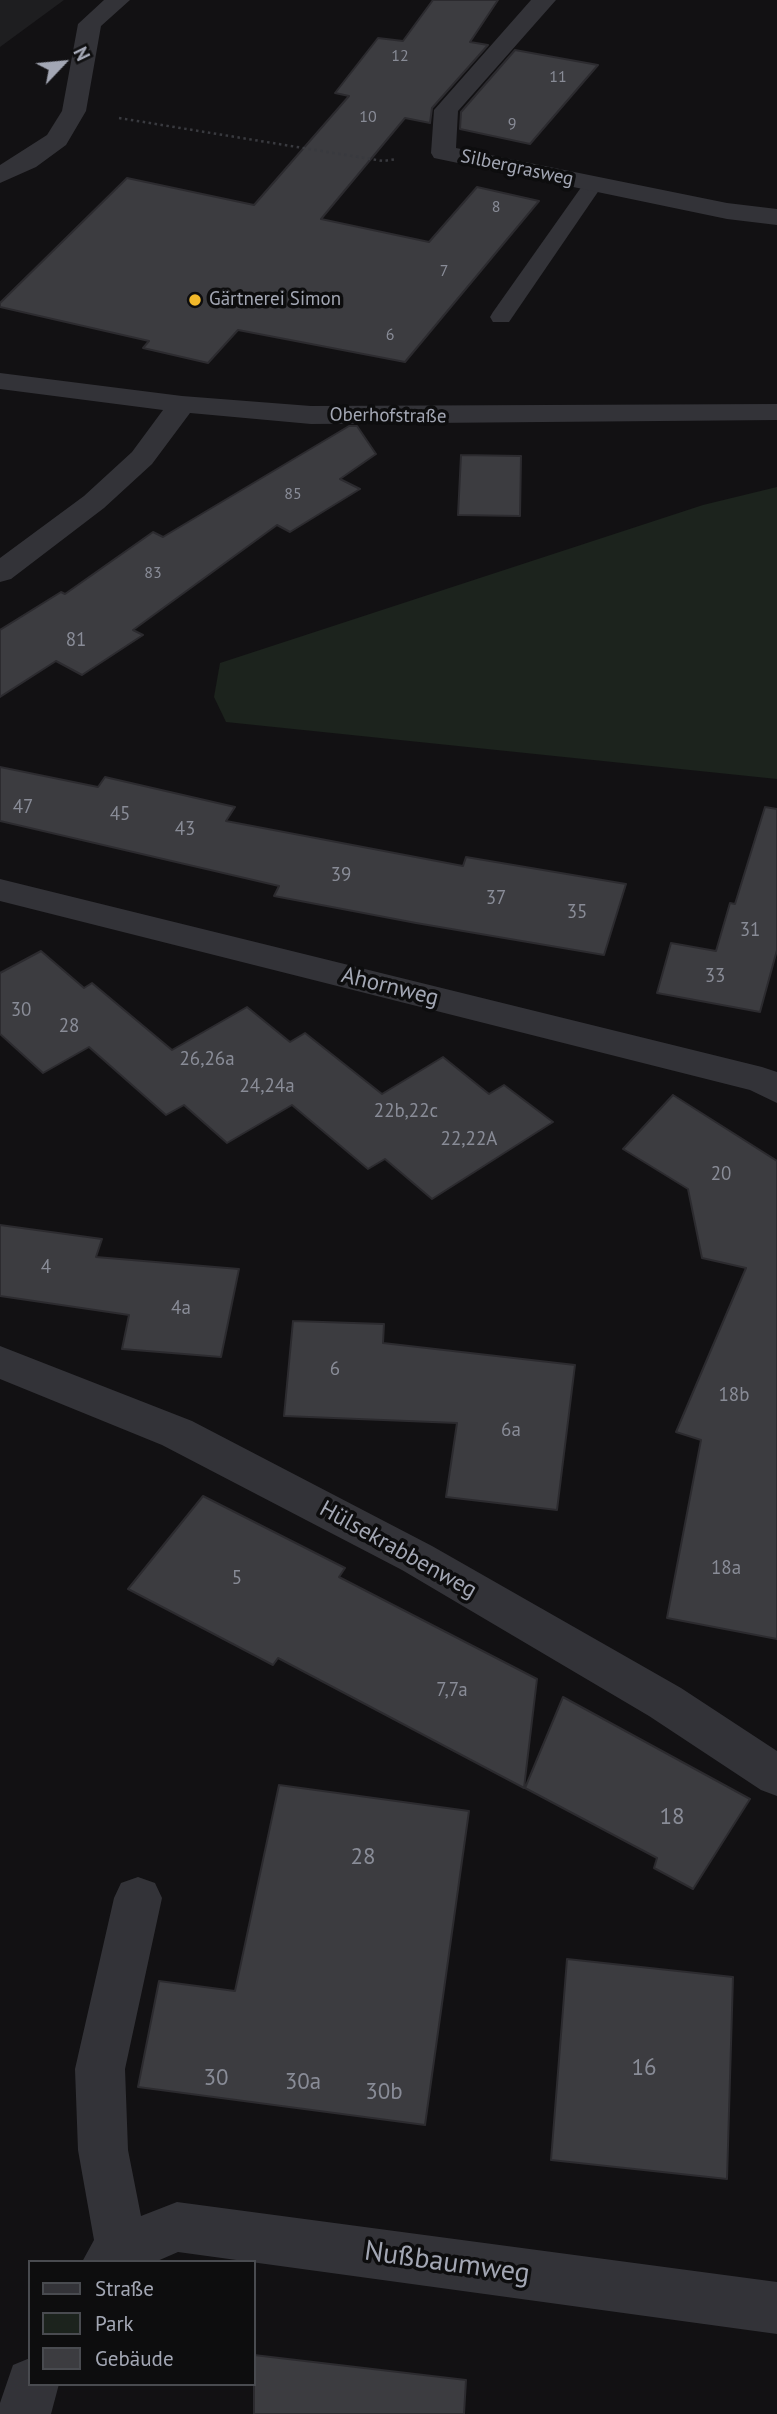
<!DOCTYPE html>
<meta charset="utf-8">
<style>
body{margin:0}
#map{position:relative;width:777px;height:2414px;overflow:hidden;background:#121113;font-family:"PT Sans",sans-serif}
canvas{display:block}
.legend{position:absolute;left:28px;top:2260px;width:228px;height:126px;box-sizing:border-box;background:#0d0d0e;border:2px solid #494b50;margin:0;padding:9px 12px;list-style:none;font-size:21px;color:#a3a7b4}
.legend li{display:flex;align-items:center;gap:14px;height:35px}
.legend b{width:35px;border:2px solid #494b50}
.north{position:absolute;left:28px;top:28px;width:70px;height:70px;-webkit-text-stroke:5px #0d0d0e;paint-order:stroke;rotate:64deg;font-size:19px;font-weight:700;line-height:28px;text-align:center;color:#a3a7b4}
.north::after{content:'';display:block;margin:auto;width:24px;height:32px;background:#a3a7b4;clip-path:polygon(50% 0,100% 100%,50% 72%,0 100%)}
</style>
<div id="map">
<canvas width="777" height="2414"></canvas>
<ul class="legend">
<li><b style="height:9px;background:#333338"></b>Straße</li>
<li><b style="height:19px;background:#1c231d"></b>Park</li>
<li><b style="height:19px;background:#3c3c40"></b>Gebäude</li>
</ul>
<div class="north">N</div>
</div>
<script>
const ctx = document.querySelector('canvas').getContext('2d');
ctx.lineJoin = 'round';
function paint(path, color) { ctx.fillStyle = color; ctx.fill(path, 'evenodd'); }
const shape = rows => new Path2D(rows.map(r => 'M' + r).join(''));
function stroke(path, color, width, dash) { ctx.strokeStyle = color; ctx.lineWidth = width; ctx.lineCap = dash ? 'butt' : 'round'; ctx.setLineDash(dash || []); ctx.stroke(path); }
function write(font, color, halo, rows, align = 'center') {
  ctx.font = font + ' "PT Sans",sans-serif'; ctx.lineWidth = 7; ctx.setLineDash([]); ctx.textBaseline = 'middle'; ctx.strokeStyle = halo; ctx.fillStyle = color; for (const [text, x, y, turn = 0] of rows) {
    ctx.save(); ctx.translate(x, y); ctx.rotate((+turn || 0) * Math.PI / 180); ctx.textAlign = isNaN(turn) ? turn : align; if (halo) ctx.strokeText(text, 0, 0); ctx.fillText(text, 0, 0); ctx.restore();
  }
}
paint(shape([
 [0,0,64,0,0,47]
]), '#1e1e20');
paint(shape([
 [777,487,777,779,226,722,214,697,220,663,703,505]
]), '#1c231d');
const building = shape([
 [433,0,498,0,470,42,488,45,432,108,430,123,405,118,321,219,429,242,477,187,539,201,405,362,238,330,208,363,143,348,149,341,0,307,0,303,127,178,254,205,349,96,335,93,378,38,403,41,433,0],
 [515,50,598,65,530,144,460,129,461,112,515,50],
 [349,426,357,426,376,454,340,479,360,489,290,532,277,525,133,630,143,635,82,675,56,661,0,697,0,630,61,592,65,594,153,532,163,537,349,426],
 [461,455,521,456,520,516,458,515,461,455],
 [0,767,98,787,105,777,235,807,226,821,463,866,466,857,626,884,604,955,416,923,274,896,279,886,0,821,0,767],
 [765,807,777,809,777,950,760,1012,657,993,671,943,716,951,730,903,735,904,765,807],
 [41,951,84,988,92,983,172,1050,247,1007,290,1042,305,1033,382,1094,443,1057,489,1094,504,1085,553,1122,432,1199,385,1159,368,1169,292,1105,227,1143,184,1105,166,1115,89,1047,43,1073,0,1034,0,973,41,951],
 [673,1095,777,1161,777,1639,667,1618,701,1440,676,1432,746,1268,702,1258,688,1189,623,1149,673,1095],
 [0,1225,102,1239,96,1257,239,1269,221,1357,122,1349,129,1315,0,1296,0,1225],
 [293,1321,384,1324,383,1343,575,1365,557,1510,446,1497,457,1423,284,1416,293,1321],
 [203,1496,345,1568,339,1577,537,1679,524,1788,278,1658,273,1665,128,1589,203,1496],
 [563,1697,750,1799,693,1889,654,1868,657,1858,525,1788,563,1697],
 [279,1785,469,1811,425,2125,138,2087,159,1981,235,1991,279,1785],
 [567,1959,733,1977,727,2179,551,2160,567,1959],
 [254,2355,466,2380,464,2414,254,2414,254,2355]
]);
paint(building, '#3c3c40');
stroke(building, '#2c2b2f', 2);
stroke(shape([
 [119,118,383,161,397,159]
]), '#393a3f', 2.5, [2.5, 3.5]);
paint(shape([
 [594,177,604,183,509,322,493,322,490,317,493,312,587,179,594,177]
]), '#333338');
paint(shape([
 [104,0,130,0,101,26,86,111,66,145,36,167,0,183,0,165,47,135,62,111,78,24,104,0],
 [531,0,556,0,458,111,456,148,727,203,777,209,777,225,727,219,434,158,431,153,434,110,531,0],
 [0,373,182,396,311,406,777,404,777,420,311,424,190,413,152,464,104,508,11,579,0,582,0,558,84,496,132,452,163,410,0,389,0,373],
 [0,879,762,1067,777,1072,777,1103,750,1090,0,901,0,879],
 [0,1346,192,1421,432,1546,681,1688,777,1751,777,1796,761,1790,649,1716,402,1570,162,1445,0,1379,0,1346],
 [138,1877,155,1883,162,1898,125,2069,128,2150,141,2216,177,2202,777,2282,777,2334,178,2252,155,2262,82,2262,94,2240,78,2150,75,2069,114,1898,121,1883,138,1877],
 [30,2358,30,2384,59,2384,51,2414,0,2414,0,2403,13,2365,30,2358]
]), '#333338');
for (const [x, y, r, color] of [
 [195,300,7,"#f2b82a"]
]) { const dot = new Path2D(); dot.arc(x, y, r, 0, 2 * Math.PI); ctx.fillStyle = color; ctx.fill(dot); stroke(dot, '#0d0d0e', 2.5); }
write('16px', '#898c97', null, [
 ["12",400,56],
 ["11",558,77],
 ["10",368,117],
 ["9",512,124],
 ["8",496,207],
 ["7",444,271],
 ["6",390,335],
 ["85",293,494],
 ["83",153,573]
]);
write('19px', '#a3a7b4', '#0d0d0e', [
 ["Silbergrasweg",517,168,12],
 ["Oberhofstraße",388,416,1]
]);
write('19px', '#a3a7b4', '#0d0d0e', [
 ["Gärtnerei Simon",209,300]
], 'left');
write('19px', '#898c97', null, [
 ["81",76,641],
 ["47",23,808],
 ["45",120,815],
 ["43",185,830],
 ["39",341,876],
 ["37",496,899],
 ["35",577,913],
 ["31",750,931],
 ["33",715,977],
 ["30",21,1011],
 ["28",69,1027],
 ["26,26a",207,1060],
 ["24,24a",267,1087],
 ["22b,22c",406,1112],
 ["22,22A",469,1140],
 ["20",721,1175],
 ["4",46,1268],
 ["4a",181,1309],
 ["6",335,1370],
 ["18b",734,1396],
 ["6a",511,1431],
 ["18a",726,1569],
 ["5",237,1579],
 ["7,7a",452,1691]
]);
write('23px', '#a3a7b4', '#0d0d0e', [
 ["Ahornweg",390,987,14],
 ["Hülsekrabbenweg",398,1550,29]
]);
write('23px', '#898c97', null, [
 ["18",672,1817],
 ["28",363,1857],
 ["16",644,2068],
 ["30",216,2078],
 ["30a",303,2082],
 ["30b",384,2092]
]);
write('28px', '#a3a7b4', '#0d0d0e', [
 ["Nußbaumweg",447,2263,8]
]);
</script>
